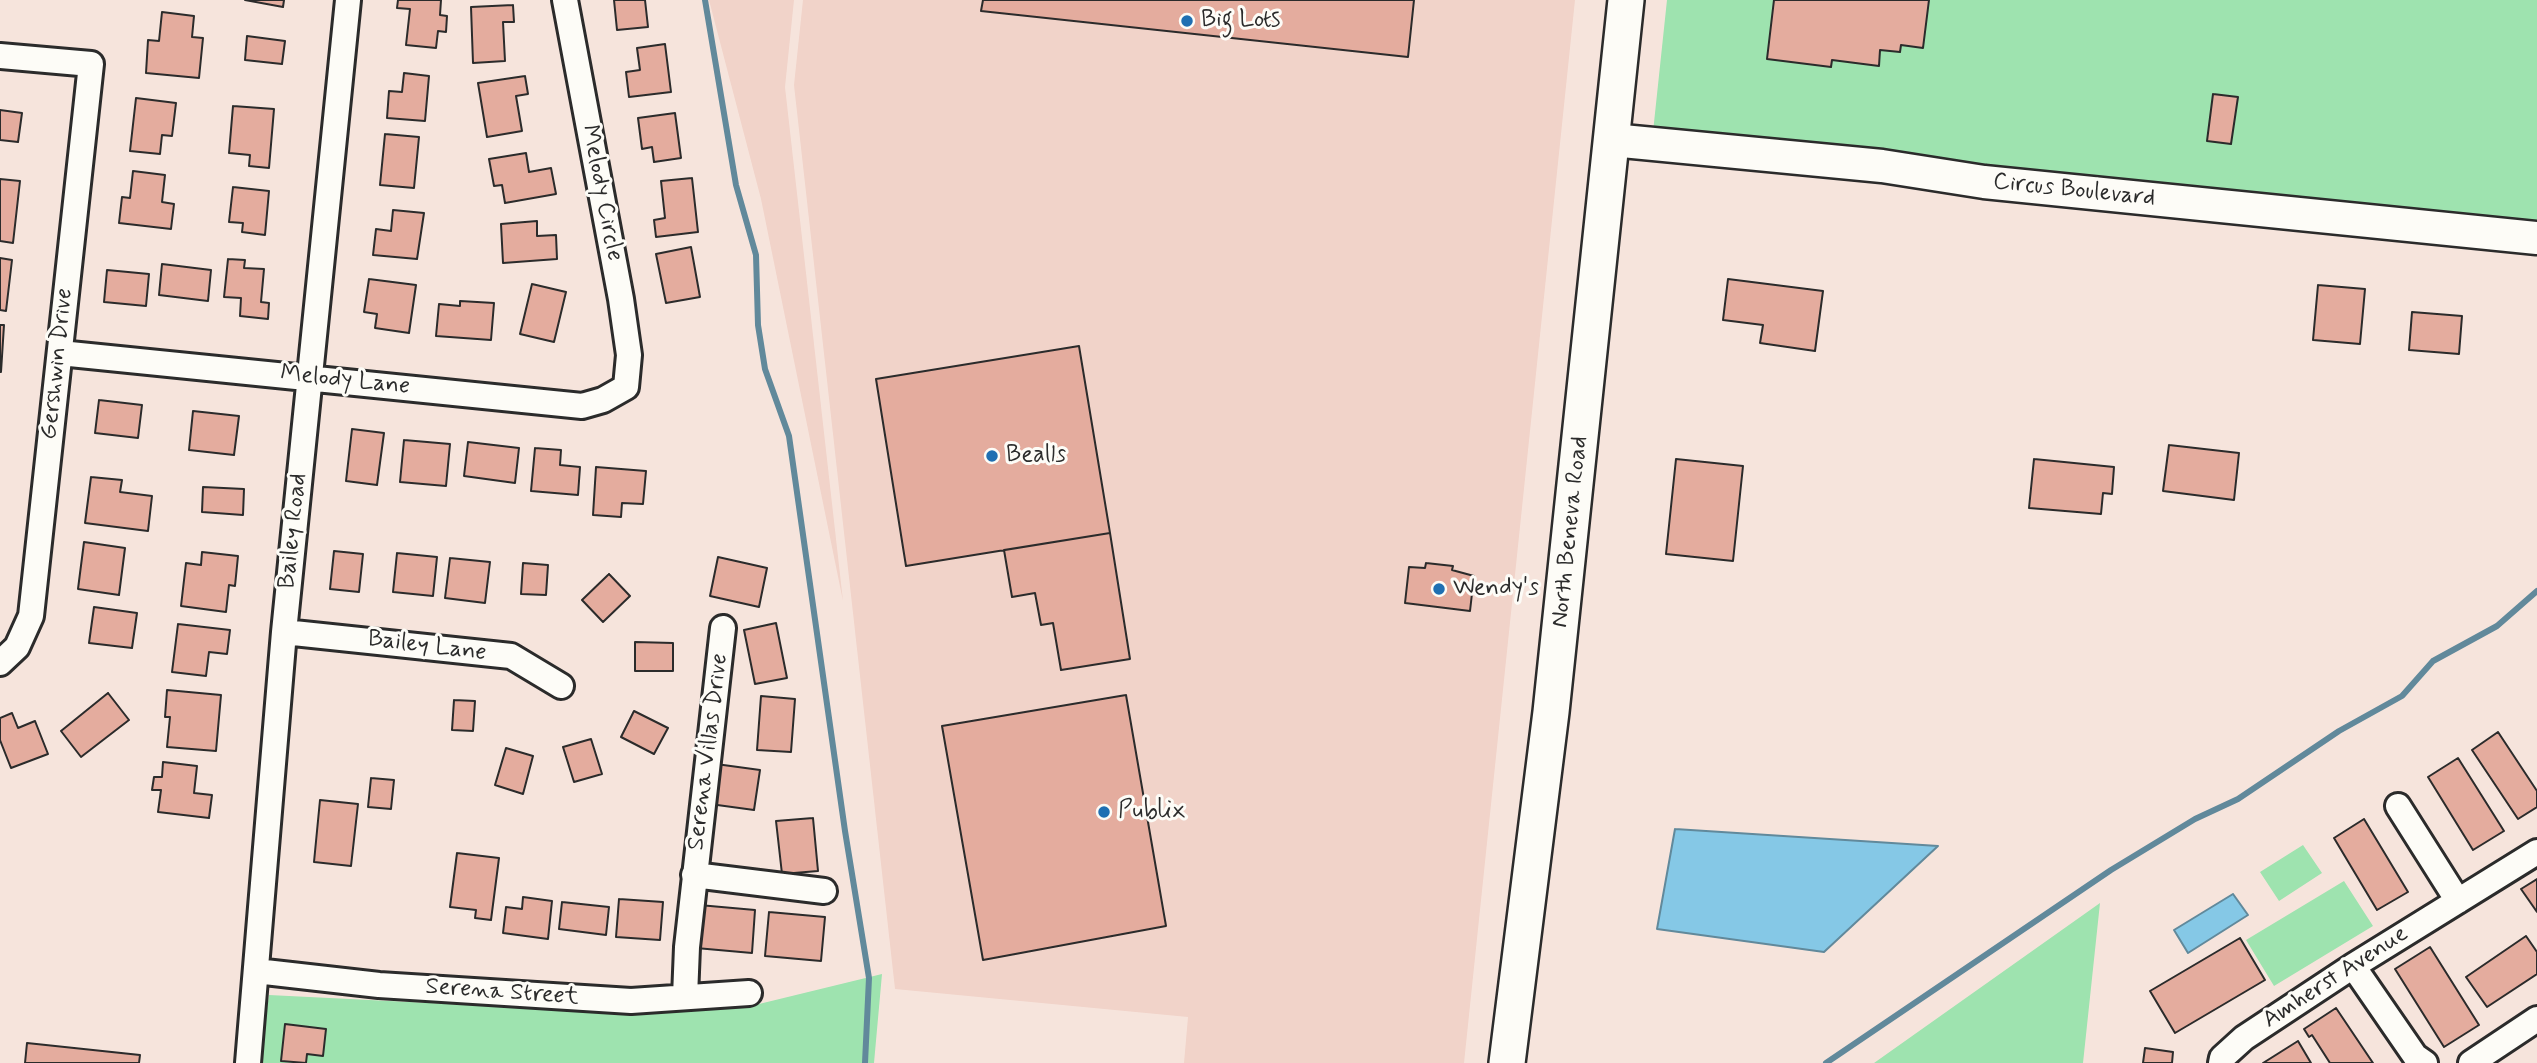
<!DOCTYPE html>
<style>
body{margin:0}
canvas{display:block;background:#f6e4dc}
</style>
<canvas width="2537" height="1063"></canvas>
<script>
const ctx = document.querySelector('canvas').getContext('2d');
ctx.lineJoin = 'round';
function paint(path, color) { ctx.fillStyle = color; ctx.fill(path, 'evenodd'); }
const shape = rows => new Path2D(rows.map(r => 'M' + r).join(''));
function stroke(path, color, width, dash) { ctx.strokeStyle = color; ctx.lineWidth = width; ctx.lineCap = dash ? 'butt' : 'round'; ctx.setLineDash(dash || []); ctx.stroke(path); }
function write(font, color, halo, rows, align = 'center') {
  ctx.font = font + ' Mynerve,sans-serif'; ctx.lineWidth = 6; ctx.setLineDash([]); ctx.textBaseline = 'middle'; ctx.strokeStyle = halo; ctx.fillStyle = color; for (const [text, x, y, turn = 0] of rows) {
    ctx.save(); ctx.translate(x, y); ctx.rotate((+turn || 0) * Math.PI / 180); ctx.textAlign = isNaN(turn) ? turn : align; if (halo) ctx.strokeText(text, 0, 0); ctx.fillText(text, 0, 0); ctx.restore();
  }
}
paint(shape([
 [709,0,794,0,785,87,843,601,761,199],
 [803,0,1575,0,1464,1063,1184,1063,1188,1017,895,989,794,85]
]), '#f1d3c9');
paint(shape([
 [1667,0,2537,0,2537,225,1653,132],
 [2303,845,2322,873,2279,901,2260,872],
 [2344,881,2373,926,2274,986,2246,940],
 [2100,903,2083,1063,1874,1063],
 [882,974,874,1063,259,1063,269,995,631,1013,759,1004]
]), '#9ee3af');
const water = shape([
 [1675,829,1938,846,1824,952,1657,929,1675,829],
 [2233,894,2248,915,2188,953,2174,930,2233,894]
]);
paint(water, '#85c8e6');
stroke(water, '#61899b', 2);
stroke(shape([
 [705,0,736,185,756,255,758,325,765,369,789,436,845,831,869,978,865,1063],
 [1826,1063,2111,870,2195,819,2238,799,2339,731,2402,696,2433,661,2497,626,2537,591]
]), '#61899b', 6);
const building = shape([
 [245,0,284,0,283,7,245,0],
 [398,0,441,0,440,15,447,16,446,32,438,31,436,48,406,45,410,9,397,8,398,0],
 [614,0,645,0,648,27,617,30,614,0],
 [983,0,1414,0,1408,57,981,11,983,0],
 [1774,0,1929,0,1923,48,1901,45,1900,52,1880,50,1879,66,1832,60,1831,67,1767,59,1774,0],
 [513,5,514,22,503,22,505,61,473,63,471,7,513,5],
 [162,12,194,16,192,37,203,38,199,78,146,73,148,40,159,41,162,12],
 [247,36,285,41,282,64,245,60,247,36],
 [665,44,671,92,629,97,626,72,640,70,637,48,665,44],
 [404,73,429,76,425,121,387,118,389,91,402,92,404,73],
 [525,76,528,94,516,96,522,131,487,137,478,83,525,76],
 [2213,94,2238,97,2231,144,2207,141,2213,94],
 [136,98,176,103,172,136,162,135,160,154,130,151,136,98],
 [233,106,274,109,269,168,249,166,250,155,229,153,233,106],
 [0,110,22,113,18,142,0,140,0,110],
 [675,113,681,158,654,162,652,147,642,149,638,118,675,113],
 [385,134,419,137,414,188,380,185,385,134],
 [526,153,529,172,551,168,556,194,505,203,502,185,494,186,489,159,526,153],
 [133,171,165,175,162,202,174,204,171,229,119,223,122,197,130,198,133,171],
 [692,178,698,232,656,237,654,220,665,218,661,181,692,178],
 [0,179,20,181,13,243,0,241,0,179],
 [233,187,269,191,265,235,242,232,243,223,229,222,233,187],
 [393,210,424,213,417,259,373,255,376,229,391,231,393,210],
 [537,221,537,236,556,235,557,259,503,263,501,224,537,221],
 [691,247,700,297,666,303,656,254,691,247],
 [0,258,12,260,6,311,0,310,0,258],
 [228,259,245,260,244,268,264,269,261,302,269,303,268,319,240,316,241,298,224,297,228,259],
 [162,264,211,270,208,301,159,295,162,264],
 [107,270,149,274,146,306,104,302,107,270],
 [369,279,416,285,409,333,375,328,377,314,364,312,369,279],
 [1728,279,1823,291,1815,351,1760,343,1763,325,1723,320,1728,279],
 [532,284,566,292,554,342,520,334,532,284],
 [2318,285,2365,289,2360,344,2313,340,2318,285],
 [460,301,494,303,491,340,436,336,439,304,460,306,460,301],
 [2412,312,2462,316,2459,354,2409,350,2412,312],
 [0,325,4,325,1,372,0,372,0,325],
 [1079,346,1110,533,906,566,876,379,1079,346],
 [99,400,142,405,138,438,95,433,99,400],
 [193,411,239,416,234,455,189,450,193,411],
 [352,429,384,433,377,485,346,481,352,429],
 [404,440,450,444,446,486,400,482,404,440],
 [468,442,519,448,515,483,464,476,468,442],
 [2169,445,2239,453,2234,500,2163,491,2169,445],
 [535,448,561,450,560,465,580,467,578,495,531,491,535,448],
 [1676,459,1743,466,1733,561,1666,554,1676,459],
 [2034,459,2114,467,2112,494,2103,493,2101,514,2029,508,2034,459],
 [596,467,646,471,643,504,622,503,621,517,593,515,596,467],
 [91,477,122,480,120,492,152,496,148,531,85,523,91,477],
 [203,487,244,489,243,515,202,512,203,487],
 [1110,533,1130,659,1061,670,1053,623,1041,625,1035,593,1012,597,1004,550,1110,533],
 [84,542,125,548,119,595,78,589,84,542],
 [334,551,363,554,359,592,330,589,334,551],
 [202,552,238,556,235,586,229,585,226,612,181,606,186,563,201,565,202,552],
 [397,553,437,557,433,596,393,592,397,553],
 [718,557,767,568,759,607,710,596,718,557],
 [450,558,490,562,485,603,445,598,450,558],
 [523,563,548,565,546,595,521,594,523,563],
 [1426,563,1453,566,1452,570,1474,576,1470,611,1405,603,1409,567,1425,568,1426,563],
 [609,574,630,596,603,622,582,600,609,574],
 [94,607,137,613,132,648,89,643,94,607],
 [776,623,787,678,755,684,744,630,776,623],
 [178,624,230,630,227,654,209,652,206,676,172,672,178,624],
 [635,642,673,643,673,671,635,671,635,642],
 [167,690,221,695,216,751,167,747,170,717,165,717,167,690],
 [108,693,129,720,81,757,61,731,108,693],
 [1126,695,1166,926,983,960,942,726,1126,695],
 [761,696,795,699,791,752,757,750,761,696],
 [454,700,475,701,473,731,452,730,454,700],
 [634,711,668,728,654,754,621,737,634,711],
 [12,713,18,728,35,721,48,754,11,768,0,740,0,718,12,713],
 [2498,732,2537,791,2537,807,2518,819,2472,750,2498,732],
 [591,739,602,774,574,782,563,747,591,739],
 [506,748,533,756,523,794,495,785,506,748],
 [2458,758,2504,831,2473,850,2428,777,2458,758],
 [163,762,197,766,194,793,212,795,209,818,158,812,161,790,152,790,154,777,162,777,163,762],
 [716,764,760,770,754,810,710,804,716,764],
 [371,778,394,780,391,809,368,807,371,778],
 [320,800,358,804,351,866,314,862,320,800],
 [813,818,818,871,782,874,776,821,813,818],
 [2364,819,2408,892,2377,910,2334,838,2364,819],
 [457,853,499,858,491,920,475,918,476,910,450,907,457,853],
 [2537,879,2537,912,2521,889,2537,879],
 [523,897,552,901,548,939,503,933,506,907,522,909,523,897],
 [619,899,663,902,660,940,616,937,619,899],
 [562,902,609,907,606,935,559,929,562,902],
 [699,905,755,910,752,953,696,948,699,905],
 [769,912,825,917,821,961,765,956,769,912],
 [2526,936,2537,952,2537,974,2487,1007,2466,977,2526,936],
 [2240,938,2265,980,2175,1033,2150,991,2240,938],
 [2430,947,2479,1025,2444,1047,2395,969,2430,947],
 [2336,1008,2373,1063,2330,1063,2312,1035,2309,1037,2304,1029,2336,1008],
 [285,1024,326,1029,323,1056,307,1054,306,1063,281,1061,285,1024],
 [2298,1041,2311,1063,2263,1063,2298,1041],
 [27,1043,140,1055,139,1063,25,1063,27,1043],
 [2145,1048,2173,1052,2172,1063,2143,1063,2145,1048]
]);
paint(building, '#e4ac9e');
stroke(building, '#2b2b2b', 2);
const minor = shape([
 [0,56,91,64,31,616,17,647,0,663],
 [60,353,582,406,603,400,626,387,629,355,621,299,565,0],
 [284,632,511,656,561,686],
 [2398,806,2458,901],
 [694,875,824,891],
 [2353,966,2415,1056,2425,1063],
 [256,971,379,985,631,1001,749,993],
 [685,997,687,947,723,628],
 [248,1063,284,632,348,0],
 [2221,1063,2222,1058,2244,1038,2353,966,2537,852],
 [2471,1063,2537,1019]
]);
const tertiary = shape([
 [1612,140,1882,166,1984,182,2537,238]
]);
const secondary = shape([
 [1507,1063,1551,712,1626,0]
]);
stroke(minor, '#2b2b2b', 30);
stroke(tertiary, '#2b2b2b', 37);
stroke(secondary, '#2b2b2b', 40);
stroke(minor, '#fdfcf7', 24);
stroke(tertiary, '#fdfcf7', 32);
stroke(secondary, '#fdfcf7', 35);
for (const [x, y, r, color] of [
 [1187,21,7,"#1f6fb2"],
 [992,456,7,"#1f6fb2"],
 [1439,589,7,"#1f6fb2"],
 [1104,812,7,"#1f6fb2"]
]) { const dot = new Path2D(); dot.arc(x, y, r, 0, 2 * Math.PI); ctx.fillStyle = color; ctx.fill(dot); stroke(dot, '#fdfcf7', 2.5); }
write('24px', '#2b2b2b', '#fdfcf7', [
 ["Big Lots",1201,21],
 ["Bealls",1006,456],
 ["Wendy's",1453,589],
 ["Publix",1118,812]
], 'left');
write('24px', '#2b2b2b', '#fdfcf7', [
 ["Circus Boulevard",2074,191,6],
 ["Melody Circle",601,193,79],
 ["Gershwin Drive",58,364,-84],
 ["Melody Lane",345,381,6],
 ["Bailey Road",294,531,-84],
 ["North Beneva Road",1571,532,-84],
 ["Bailey Lane",427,647,7],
 ["Serena Villas Drive",709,752,-83],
 ["Amherst Avenue",2336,978,-33],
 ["Serena Street",502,993,4]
]);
</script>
